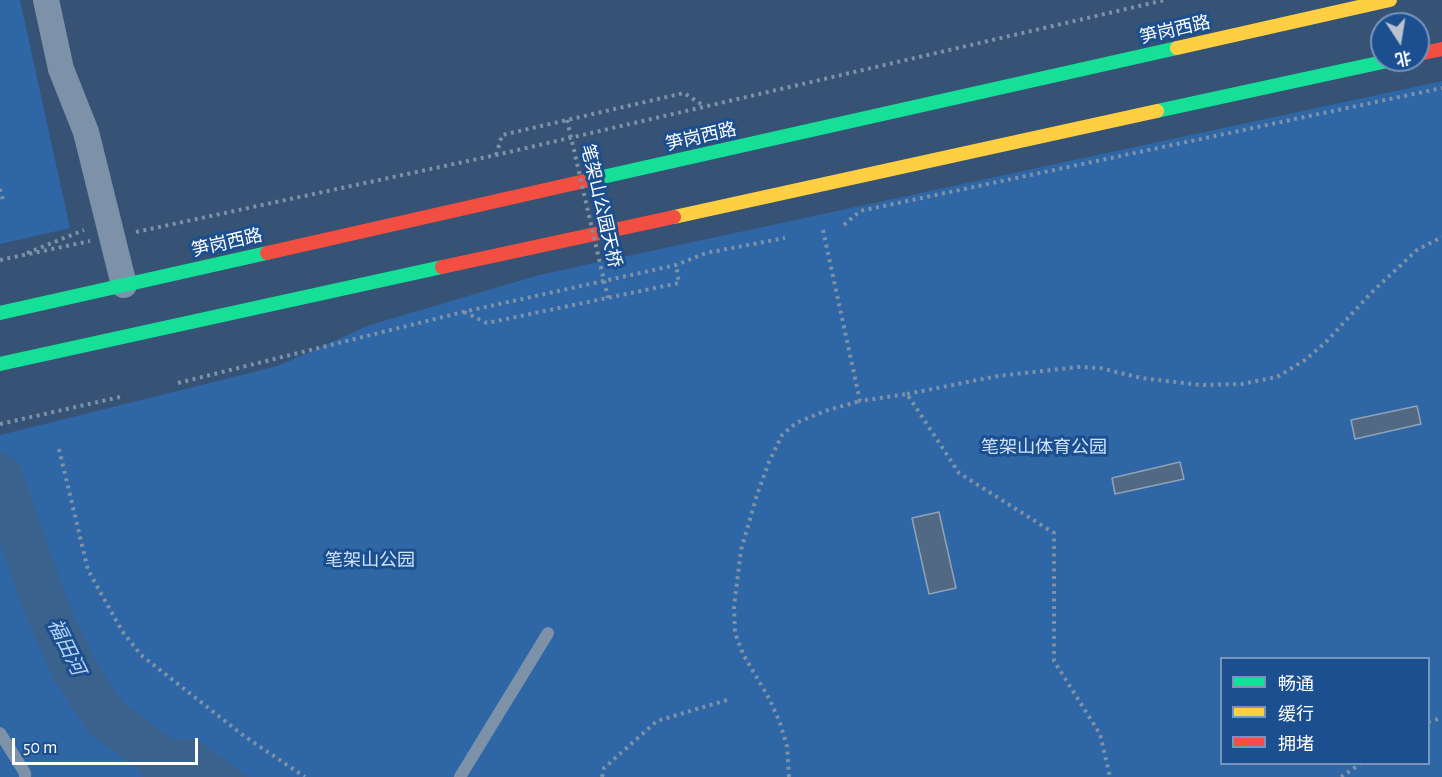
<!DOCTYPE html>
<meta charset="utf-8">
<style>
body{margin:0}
#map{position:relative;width:1442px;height:777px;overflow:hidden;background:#365274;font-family:"Alegreya Sans","Noto Sans SC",sans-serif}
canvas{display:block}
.legend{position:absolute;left:1220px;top:657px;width:210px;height:108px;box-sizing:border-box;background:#1b4f8f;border:2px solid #7695bc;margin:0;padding:8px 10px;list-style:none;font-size:18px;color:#fff}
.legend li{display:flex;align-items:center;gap:12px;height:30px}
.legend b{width:30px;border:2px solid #7695bc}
.north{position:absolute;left:1370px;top:12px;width:60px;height:60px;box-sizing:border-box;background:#1b4f8f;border:2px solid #7695bc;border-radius:50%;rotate:168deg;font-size:16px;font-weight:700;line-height:24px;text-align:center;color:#fff}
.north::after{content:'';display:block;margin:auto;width:21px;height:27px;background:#b9c2ce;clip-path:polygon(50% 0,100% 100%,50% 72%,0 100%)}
.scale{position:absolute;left:12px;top:738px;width:186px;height:27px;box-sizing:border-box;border:3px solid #fff;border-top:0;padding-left:8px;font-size:18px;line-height:21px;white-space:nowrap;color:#fff;-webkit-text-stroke:4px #1b4f8f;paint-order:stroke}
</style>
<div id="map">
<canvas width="1442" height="777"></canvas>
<ul class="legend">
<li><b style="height:8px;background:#16e098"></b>畅通</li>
<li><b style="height:8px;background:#ffcf43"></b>缓行</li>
<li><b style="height:8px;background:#f24e42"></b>拥堵</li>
</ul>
<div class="north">北</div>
<div class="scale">50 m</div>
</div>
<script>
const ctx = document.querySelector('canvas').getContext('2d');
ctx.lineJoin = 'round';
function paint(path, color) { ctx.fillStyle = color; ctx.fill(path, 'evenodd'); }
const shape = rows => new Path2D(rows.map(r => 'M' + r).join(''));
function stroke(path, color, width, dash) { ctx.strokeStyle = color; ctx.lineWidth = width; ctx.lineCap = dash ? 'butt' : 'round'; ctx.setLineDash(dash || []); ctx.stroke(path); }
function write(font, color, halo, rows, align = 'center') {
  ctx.font = font + ' "Alegreya Sans","Noto Sans SC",sans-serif'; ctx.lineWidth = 6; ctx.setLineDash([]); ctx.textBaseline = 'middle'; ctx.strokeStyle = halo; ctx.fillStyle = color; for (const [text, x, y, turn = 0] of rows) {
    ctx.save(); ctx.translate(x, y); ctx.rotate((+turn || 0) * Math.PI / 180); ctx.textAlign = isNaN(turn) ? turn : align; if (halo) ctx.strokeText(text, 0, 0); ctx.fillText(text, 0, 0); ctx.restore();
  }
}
paint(shape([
 [0,0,20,0,70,228,0,244],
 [1442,81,1442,777,0,777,0,435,278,366,370,325,539,275],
 [1222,658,1428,658,1428,764,1222,764]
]), '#2f66a5');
paint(shape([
 [156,737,198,740,248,777,143,777,136,765]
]), '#3b618d');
stroke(shape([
 [0,476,44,602,74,669,107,719,188,777]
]), '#3b618d', 45);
const building = shape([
 [1417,406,1421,424,1355,439,1351,420,1417,406],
 [1180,462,1184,479,1115,494,1112,478,1180,462],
 [939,512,956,588,929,594,912,518,939,512]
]);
paint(building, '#526984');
stroke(building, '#92a2b6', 1.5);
stroke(shape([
 [496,155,502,135,684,93,704,106],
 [0,189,3,200],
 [844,225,860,211,1442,88],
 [823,230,860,401,907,394,959,473,1054,533,1054,661,1100,734,1110,777],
 [136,232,496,155,1165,0],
 [27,253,84,230],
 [0,260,90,241],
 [464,312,487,323,679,283,676,265],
 [178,383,463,312,676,265,706,253,785,238],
 [907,394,998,376,1078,367,1100,368,1141,378,1201,385,1242,384,1277,377,1305,360,1326,342,1372,292,1417,250,1442,237],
 [0,424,120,397],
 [59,449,88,570,122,631,141,655,244,736,305,777],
 [1428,722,1442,718],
 [602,777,604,768,657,721,727,700],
 [789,777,787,746,780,723,770,700,743,654,735,633,734,607,741,550,757,495,769,462,782,435,796,423,825,411,860,401],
 [1341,777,1360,764]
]), '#7d92a8', 4, [3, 4.5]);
stroke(shape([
 [0,733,25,773,25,777],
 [460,777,548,633]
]), '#7d92a8', 12);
stroke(shape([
 [46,0,61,69,86,132,124,285]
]), '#7d92a8', 26);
stroke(shape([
 [1157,111,1392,60],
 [598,178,1177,48],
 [0,313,267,253],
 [0,364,442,267]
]), '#16e098', 14);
stroke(shape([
 [1177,48,1390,0],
 [674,217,1157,111]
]), '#ffcf43', 14);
stroke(shape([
 [1418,54,1442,49],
 [267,253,598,178],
 [442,267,674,217]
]), '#f24e42', 14);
stroke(shape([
 [567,120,608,298]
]), '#7d92a8', 4, [3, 4.5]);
write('18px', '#fff', '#1b4f8f', [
 ["笋岗西路",1175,30,-13],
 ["笋岗西路",701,137,-13],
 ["笔架山公园天桥",601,206,77],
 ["笋岗西路",227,243,-13]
]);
write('18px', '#cfe3fa', '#1b4f8f', [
 ["笔架山体育公园",1044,448],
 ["笔架山公园",370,561]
]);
write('italic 20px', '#b5d3f5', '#1b4f8f', [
 ["福田河",66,647,64]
]);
</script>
